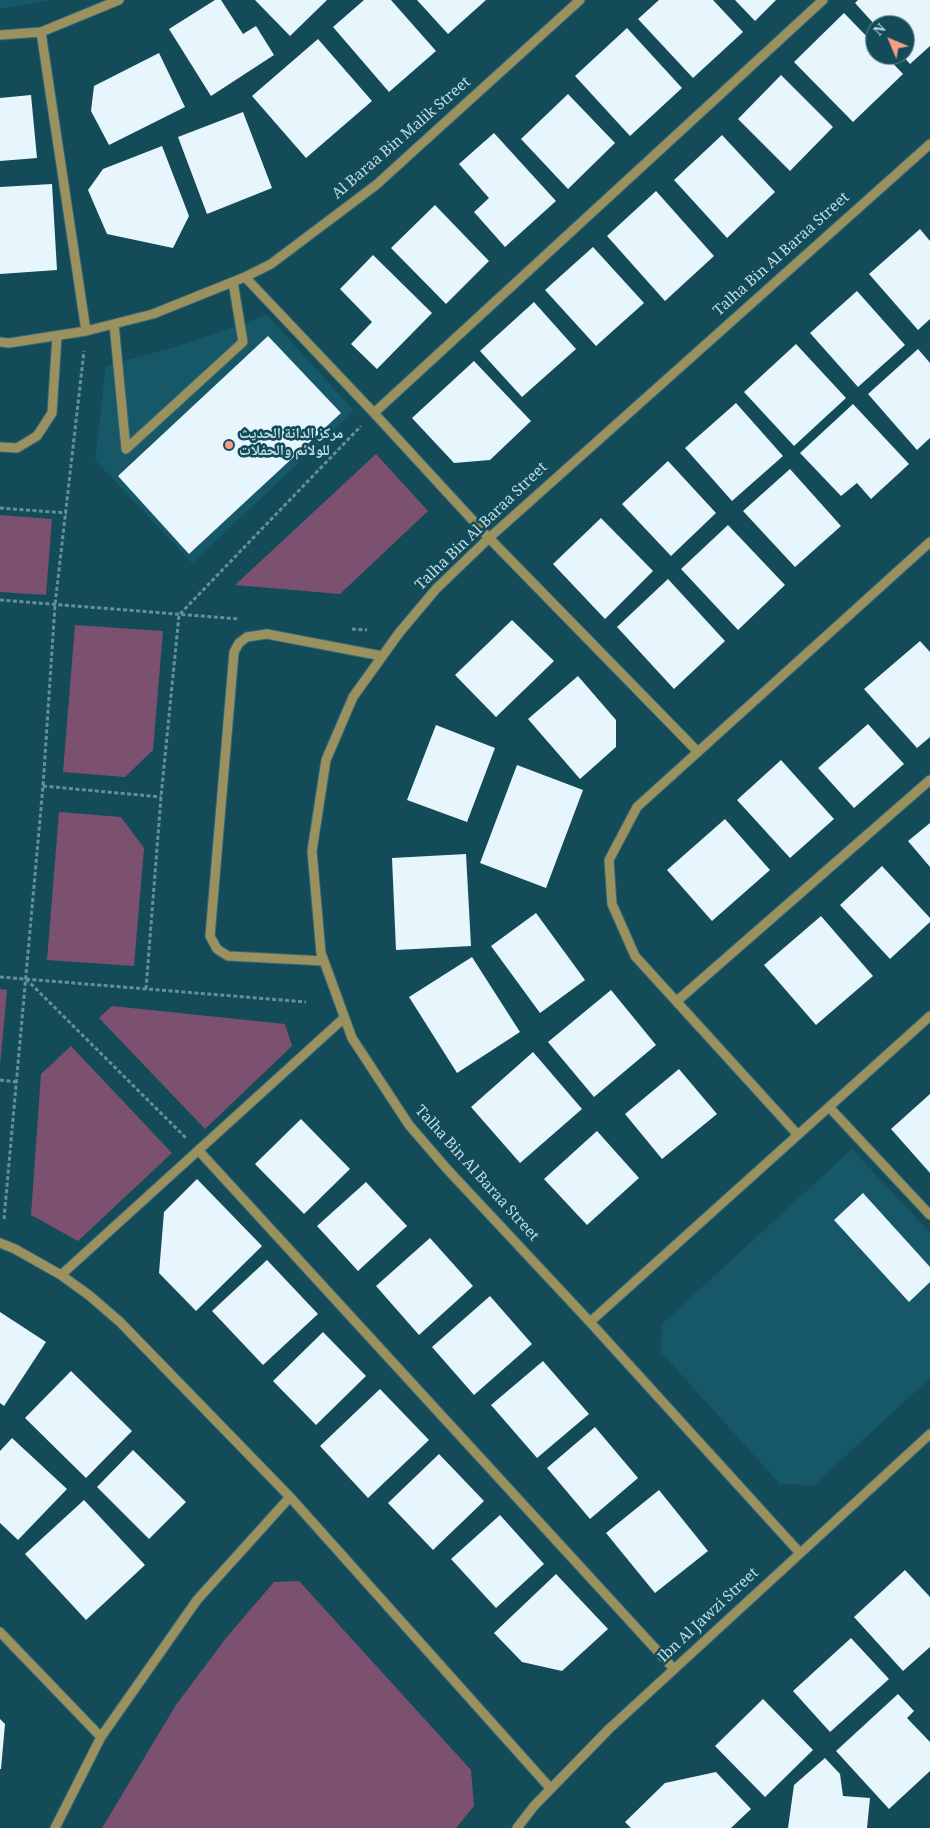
<!DOCTYPE html>
<meta charset="utf-8">
<style>
body{margin:0}
#map{position:relative;width:930px;height:1828px;overflow:hidden;background:#144b58;font-family:Georgia,serif}
canvas{display:block}
.north{position:absolute;left:865px;top:15px;width:50px;height:50px;box-sizing:border-box;background:#144b58;border:1px solid #588692;border-radius:50%;rotate:315deg;font-size:14px;font-weight:700;line-height:20px;text-align:center;color:#bddee8}
.north::after{content:'';display:block;margin:auto;width:18px;height:22px;background:#f39f84;clip-path:polygon(50% 0,100% 100%,50% 72%,0 100%)}
</style>
<div id="map">
<canvas width="930" height="1828"></canvas>
<div class="north">N</div>
</div>
<script>
const ctx = document.querySelector('canvas').getContext('2d');
ctx.lineJoin = 'round';
function paint(path, color) { ctx.fillStyle = color; ctx.fill(path, 'evenodd'); }
const shape = rows => new Path2D(rows.map(r => 'M' + r).join(''));
function stroke(path, color, width, dash) { ctx.strokeStyle = color; ctx.lineWidth = width; ctx.lineCap = dash ? 'butt' : 'round'; ctx.setLineDash(dash || []); ctx.stroke(path); }
function write(font, color, halo, rows, align = 'center') {
  ctx.font = font + ' Georgia,"Noto Naskh Arabic",serif'; ctx.lineWidth = 5; ctx.setLineDash([]); ctx.textBaseline = 'middle'; ctx.strokeStyle = halo; ctx.fillStyle = color; for (const [text, x, y, turn = 0] of rows) {
    ctx.save(); ctx.translate(x, y); ctx.rotate((+turn || 0) * Math.PI / 180); ctx.textAlign = isNaN(turn) ? turn : align; if (halo) ctx.strokeText(text, 0, 0); ctx.fillText(text, 0, 0); ctx.restore();
  }
}
paint(shape([
 [0,0,53,0,0,9],
 [267,315,354,411,192,563,95,460,106,366,182,345],
 [852,1149,930,1233,930,1378,814,1485,780,1484,661,1352,662,1324]
]), '#175868');
paint(shape([
 [376,454,428,511,340,594,235,585],
 [0,515,52,519,46,595,0,592],
 [75,625,163,631,153,750,125,777,63,772],
 [59,812,121,817,144,848,134,966,47,960],
 [0,989,7,990,0,1066],
 [112,1006,285,1024,292,1046,205,1129,99,1018],
 [71,1046,172,1153,78,1241,31,1215,41,1074],
 [299,1581,471,1770,474,1806,456,1828,102,1828,176,1705,226,1638,274,1582]
]), '#7c506f');
paint(shape([
 [215,0,221,0,243,34,256,26,274,55,211,96,169,29],
 [255,0,327,0,290,36],
 [364,0,391,0,436,51,389,92,333,27],
 [417,0,486,0,448,34],
 [659,0,713,0,743,32,693,78,638,19],
 [735,0,776,0,755,21],
 [858,0,930,0,930,46,910,64,902,55,905,55,905,25,875,25,855,3],
 [844,13,875,45,875,55,885,55,903,74,853,122,794,62],
 [627,28,682,88,630,136,575,76],
 [318,39,372,101,306,158,252,96],
 [159,53,185,107,109,145,91,111,94,86],
 [781,75,833,127,790,171,738,119],
 [568,94,615,143,568,189,521,139],
 [31,95,37,158,0,161,0,98],
 [243,112,272,188,207,214,178,137],
 [494,133,556,201,505,247,474,212,489,198,459,164],
 [722,135,775,192,727,238,674,180],
 [162,146,189,216,173,248,107,234,88,190,103,169],
 [52,184,57,270,0,274,0,187],
 [656,191,714,256,665,301,607,236],
 [435,205,489,261,446,304,391,248],
 [920,229,930,241,930,319,918,330,869,274],
 [593,247,644,303,596,346,545,290],
 [373,255,432,313,377,369,351,344,372,322,340,289],
 [857,291,905,345,858,387,810,333],
 [534,302,576,349,522,397,480,351],
 [268,336,341,413,189,554,118,476],
 [796,344,846,398,794,446,744,392],
 [918,349,930,363,930,438,917,450,868,394],
 [474,361,531,421,490,460,454,463,412,418],
 [736,403,783,456,732,501,685,448],
 [853,404,909,464,871,499,857,483,841,496,800,453],
 [668,461,716,513,671,556,622,504],
 [790,469,841,526,795,567,743,511],
 [601,518,653,571,605,619,553,564],
 [728,525,785,585,738,630,681,569],
 [668,579,725,641,674,689,617,627],
 [512,620,554,661,496,717,455,675],
 [920,641,930,652,930,737,917,748,864,689],
 [578,676,616,720,616,747,580,779,528,719],
 [868,724,904,764,854,808,818,768],
 [436,725,495,748,467,822,407,800],
 [781,760,834,819,790,858,737,800],
 [517,765,583,790,546,888,480,863],
 [725,819,770,870,712,921,667,870],
 [930,823,930,867,908,841],
 [466,854,471,946,396,950,392,858],
 [882,866,930,918,930,922,890,959,840,905],
 [536,913,585,980,540,1013,491,946],
 [821,916,873,976,816,1025,764,965],
 [472,957,520,1032,457,1073,409,997],
 [611,990,656,1045,594,1097,548,1042],
 [533,1052,582,1109,520,1163,471,1107],
 [679,1069,717,1114,662,1159,625,1114],
 [930,1094,930,1173,891,1129],
 [301,1119,350,1169,304,1214,255,1164],
 [597,1131,639,1178,587,1225,544,1179],
 [197,1179,262,1246,196,1311,159,1273,164,1212],
 [366,1182,407,1226,358,1271,317,1226],
 [863,1193,930,1267,930,1282,909,1302,834,1220],
 [430,1238,473,1286,419,1335,376,1286],
 [267,1260,318,1314,263,1365,212,1311],
 [490,1296,532,1344,474,1395,432,1347],
 [0,1312,46,1342,4,1406,0,1403],
 [323,1332,366,1376,316,1425,273,1381],
 [543,1361,589,1414,537,1458,491,1405],
 [71,1371,132,1431,86,1478,25,1418],
 [380,1389,429,1440,368,1498,320,1446],
 [595,1427,638,1478,590,1519,547,1468],
 [12,1438,67,1489,18,1540,0,1523,0,1451],
 [133,1450,186,1502,149,1539,97,1487],
 [439,1454,484,1501,433,1550,388,1503],
 [659,1490,708,1551,655,1593,606,1533],
 [84,1500,145,1565,86,1620,25,1554],
 [500,1515,544,1564,496,1608,451,1559],
 [905,1570,930,1597,930,1647,903,1671,854,1617],
 [556,1574,608,1629,562,1671,522,1662,494,1633],
 [851,1638,889,1679,830,1732,793,1691],
 [898,1694,914,1711,907,1718,930,1742,930,1771,889,1809,836,1751],
 [763,1699,813,1750,765,1797,715,1746],
 [0,1719,5,1724,1,1769,0,1769],
 [825,1758,840,1774,843,1796,870,1798,867,1828,788,1828,794,1785],
 [716,1772,751,1809,731,1828,631,1828,625,1822,665,1783]
]), '#e6f6fc');
const minor = shape([
 [41,32,86,331],
 [0,35,41,32,119,0],
 [245,277,374,413,489,538,698,752],
 [114,324,126,449,243,342,233,282],
 [0,342,9,343,86,331,153,314,245,277,271,264,376,185,580,0],
 [374,413,823,0],
 [0,447,17,448,37,436,52,413,57,336],
 [324,961,228,956,217,949,210,936,234,652,239,643,247,637,267,634,382,656],
 [677,1001,930,780],
 [829,1107,930,1215],
 [798,1135,635,956,612,904,609,860,637,807,930,542],
 [199,1151,674,1669],
 [0,1243,15,1249,61,1275,90,1296,120,1322,290,1497,551,1789],
 [61,1275,344,1018],
 [590,1322,930,1016],
 [800,1553,590,1322,447,1169,409,1125,352,1038,324,961,321,953,312,851,326,760,353,697,399,633,436,589,489,538,930,144],
 [0,1632,101,1737],
 [55,1828,101,1737,197,1600,290,1497],
 [517,1828,534,1806,609,1729,930,1434]
]);
stroke(minor, '#366875', 11);
stroke(shape([
 [0,508,67,513],
 [0,600,239,619],
 [352,629,367,630],
 [43,786,161,797],
 [0,977,306,1002],
 [26,979,186,1138],
 [146,989,161,797,179,615,361,426],
 [0,1080,16,1082],
 [4,1219,43,786,55,605,84,351]
]), '#64909c', 3, [4, 2.5]);
stroke(minor, '#9b915f', 9);
for (const [x, y, r, color] of [
 [229,445,5,"#f39f84"]
]) { const dot = new Path2D(); dot.arc(x, y, r, 0, 2 * Math.PI); ctx.fillStyle = color; ctx.fill(dot); stroke(dot, '#144b58', 2); }
write('15px', '#bddee8', '#144b58', [
 ["Al Baraa Bin Malik Street",403,140,-41],
 ["Talha Bin Al Baraa Street",783,256,-42],
 ["Talha Bin Al Baraa Street",483,528,-44],
 ["Talha Bin Al Baraa Street",475,1175,48],
 ["Ibn Al Jawzi Street",710,1617,-43]
]);
write('bold 15px', '#bddee8', '#144b58', [
 ["مركز الدانة الحديث",239,436],
 ["للولائم والحفلات",239,453]
], 'left');
</script>
